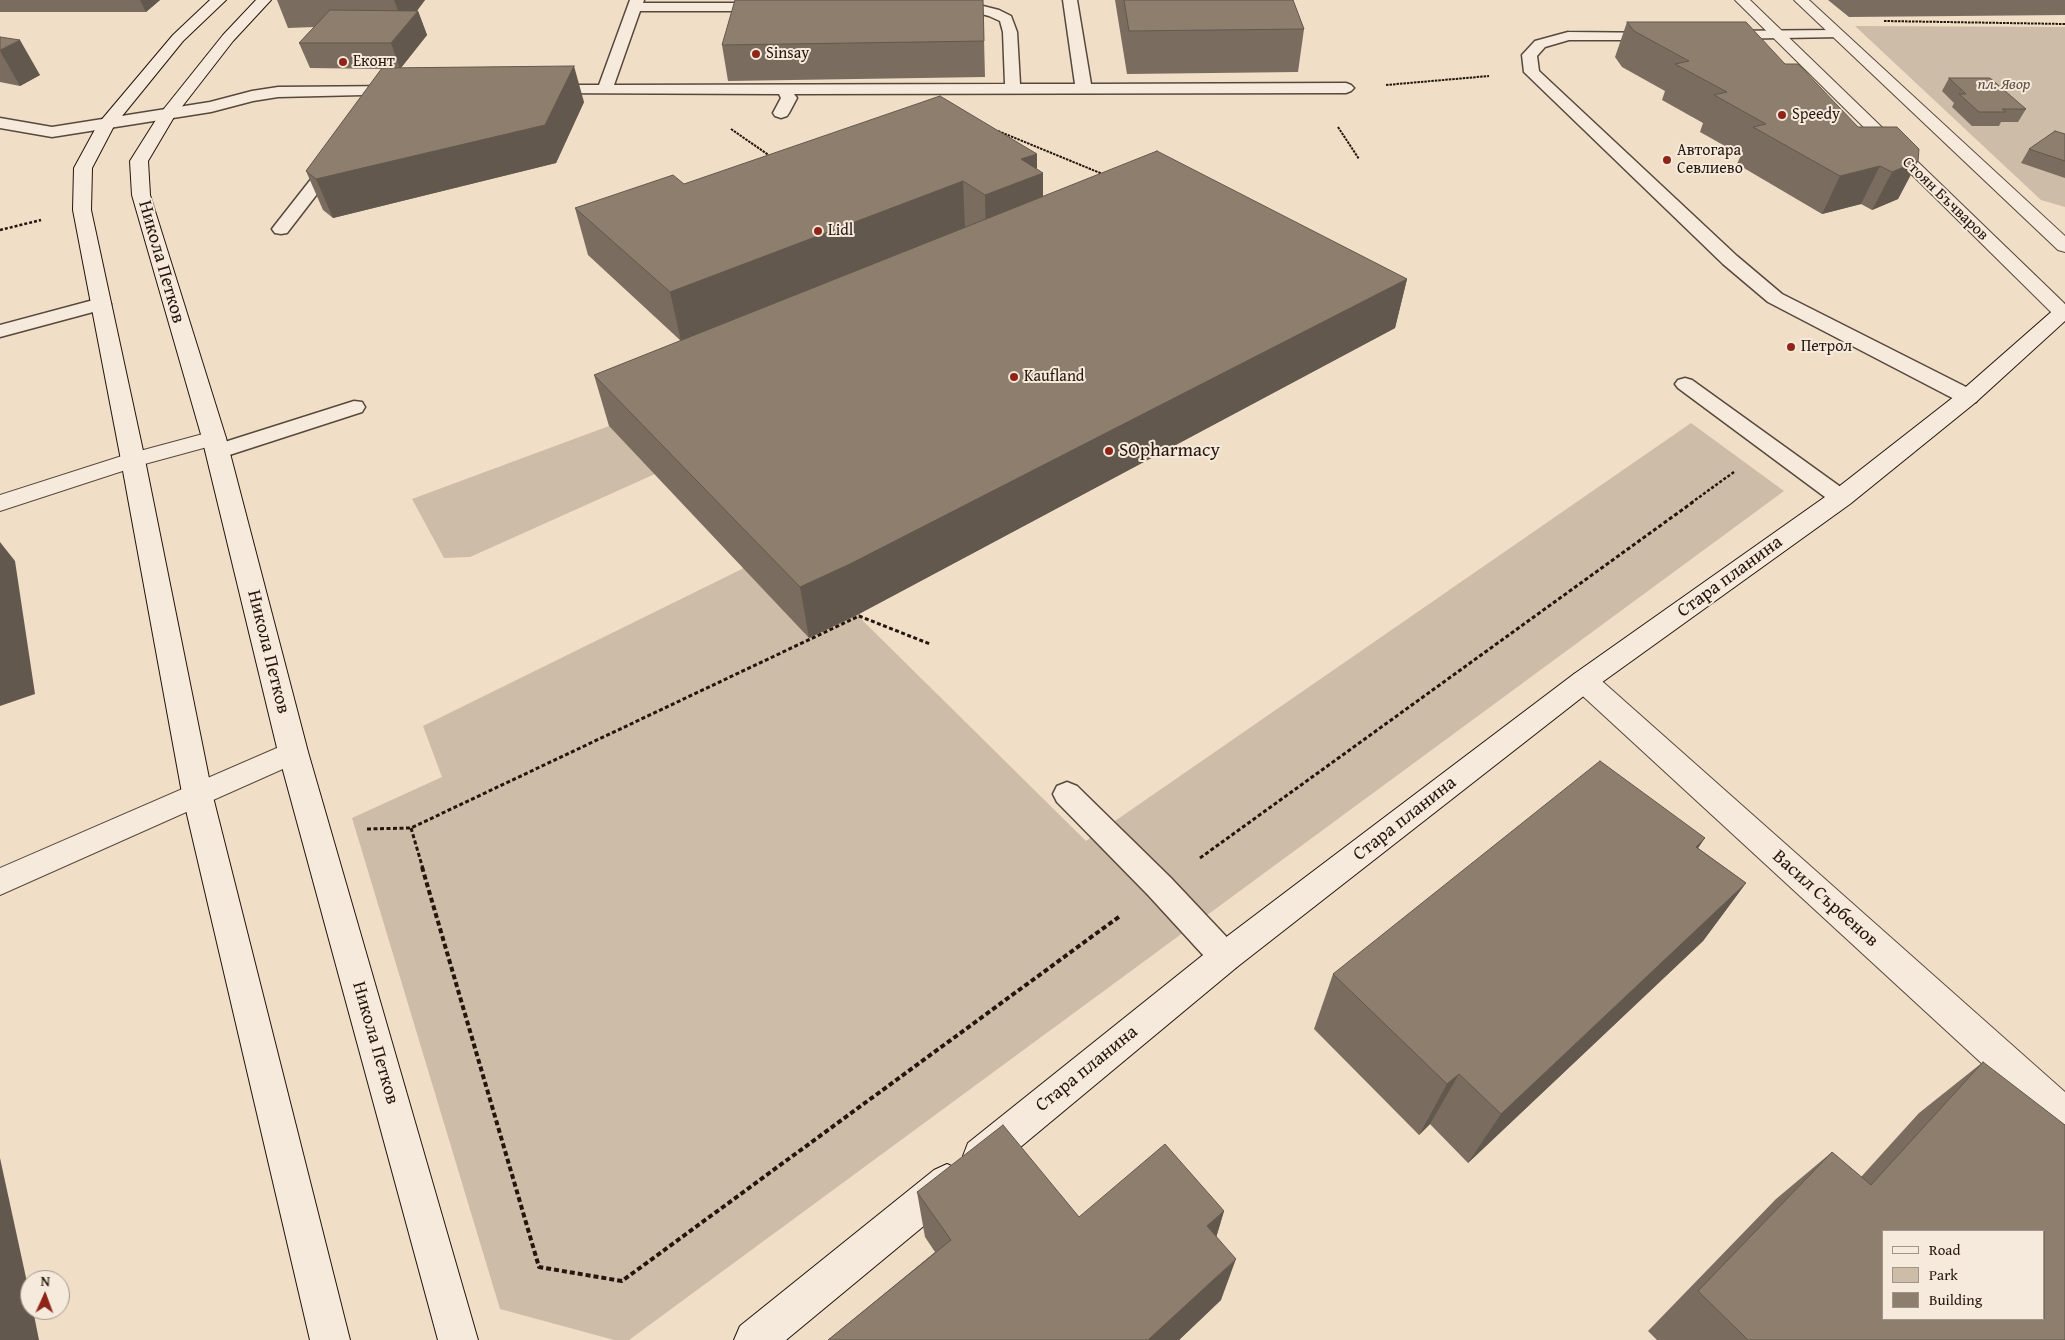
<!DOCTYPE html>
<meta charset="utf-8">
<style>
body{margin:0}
#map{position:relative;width:2065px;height:1340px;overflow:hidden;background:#f0dec7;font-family:"Gentium Book Plus",serif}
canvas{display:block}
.legend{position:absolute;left:1882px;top:1230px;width:162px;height:90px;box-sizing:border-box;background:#f5eadb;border:1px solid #a19589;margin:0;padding:6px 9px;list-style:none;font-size:15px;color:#24160d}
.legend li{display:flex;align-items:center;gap:10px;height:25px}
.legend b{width:25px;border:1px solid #a19589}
.north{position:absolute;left:20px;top:1270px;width:50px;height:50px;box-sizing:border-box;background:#f5eadb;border:1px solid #a19589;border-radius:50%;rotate:2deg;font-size:14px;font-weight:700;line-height:20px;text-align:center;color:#24160d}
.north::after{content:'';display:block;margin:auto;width:18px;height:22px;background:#8f2418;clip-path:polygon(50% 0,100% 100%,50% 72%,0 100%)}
</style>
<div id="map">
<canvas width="2065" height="1340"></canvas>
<ul class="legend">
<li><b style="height:6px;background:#f5eadb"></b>Road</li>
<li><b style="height:14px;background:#cdbca7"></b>Park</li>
<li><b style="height:14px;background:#8e7e6e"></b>Building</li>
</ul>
<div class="north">N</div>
</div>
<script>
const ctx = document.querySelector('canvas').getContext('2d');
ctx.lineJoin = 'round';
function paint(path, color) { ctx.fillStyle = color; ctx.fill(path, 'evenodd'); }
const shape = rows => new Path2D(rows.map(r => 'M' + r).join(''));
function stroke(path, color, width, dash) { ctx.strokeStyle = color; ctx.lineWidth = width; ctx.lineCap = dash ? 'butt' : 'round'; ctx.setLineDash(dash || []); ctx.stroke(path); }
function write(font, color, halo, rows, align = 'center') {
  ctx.font = font + ' "Gentium Book Plus",serif'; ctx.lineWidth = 4; ctx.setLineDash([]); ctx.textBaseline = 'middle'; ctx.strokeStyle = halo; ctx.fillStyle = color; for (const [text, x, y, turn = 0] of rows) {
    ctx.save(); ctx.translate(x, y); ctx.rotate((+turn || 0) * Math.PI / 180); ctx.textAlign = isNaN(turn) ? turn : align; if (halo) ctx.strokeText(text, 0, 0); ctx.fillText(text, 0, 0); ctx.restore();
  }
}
paint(shape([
 [1855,26,2065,27,2065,207,2041,200],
 [1691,423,1784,491,629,1340,614,1340,500,1309,352,818,442,777,423,726,744,568,809,638,857,615,1086,841],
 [609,426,655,474,470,557,444,558,412,499]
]), '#cdbca7');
const lane = shape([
 [630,0,644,0,643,3,769,3,776,7,769,11,640,11,614,85,1005,84,1003,32,1000,21,989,16,967,10,943,9,941,6,948,2,967,2,999,10,1011,16,1017,32,1020,84,1075,84,1063,0,1077,0,1091,84,1346,83,1351,85,1354,88,1351,91,1346,93,794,94,797,98,789,113,787,116,781,118,775,116,773,113,781,98,779,94,541,93,538,90,541,87,546,85,599,85,630,0],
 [1836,30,1841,31,1843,34,1841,37,1722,39,1717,38,1715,35,1717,32,1722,31,1836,30],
 [1568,32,1663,33,1665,36,1663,39,1658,40,1569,40,1545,47,1537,56,1539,71,1737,256,1782,294,1976,392,1979,397,1976,402,1968,403,1960,402,1768,302,1723,264,1524,72,1522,55,1535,41,1568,32],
 [400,86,406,88,408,91,406,94,278,97,253,101,211,112,52,137,0,128,0,118,52,127,210,102,252,91,278,87,400,86],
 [336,154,342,155,344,159,287,233,281,234,275,233,272,229,275,225,330,155,336,154],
 [101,298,108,300,111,304,108,308,0,337,0,325,101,298],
 [1685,378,1692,380,1849,493,1853,498,1849,503,1841,506,1833,503,1678,388,1675,384,1678,380,1685,378],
 [354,401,362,402,365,407,362,412,217,459,209,457,206,452,209,447,354,401],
 [1067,782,1077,786,1171,878,1236,947,1241,957,1236,967,1225,971,1214,967,1149,896,1057,802,1053,794,1057,786,1067,782]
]);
const street = shape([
 [1735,0,1750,0,2065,304,2065,321,2058,319,1735,0],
 [1794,0,1809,0,2065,236,2065,252,2058,250,1794,0],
 [214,431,222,433,226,438,222,443,141,465,0,511,0,495,125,455,214,431],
 [1584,671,1594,674,2065,1092,2065,1134,2052,1128,1574,688,1570,681,1574,674,1584,671],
 [293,741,303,744,308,752,303,760,0,895,0,868,293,741]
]);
const secondary = shape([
 [210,0,226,0,183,41,114,126,92,168,91,210,145,460,212,793,350,1340,310,1340,182,793,121,460,73,210,74,168,98,124,173,35,210,0],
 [256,0,271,0,233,41,174,117,148,161,150,195,226,438,308,752,478,1340,438,1340,278,752,202,438,132,195,130,161,159,115,223,35,256,0],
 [2065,304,2065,321,1976,402,1850,504,1594,688,1237,967,994,1169,981,1174,968,1169,963,1156,968,1143,1213,947,1574,674,1832,492,1960,392,2058,306,2065,304],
 [947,1164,960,1170,966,1183,960,1196,786,1340,734,1340,740,1326,934,1170,947,1164]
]);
stroke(lane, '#57483c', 3);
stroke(street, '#57483c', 2);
stroke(secondary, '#24160d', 2);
stroke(shape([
 [1884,21,2065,24],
 [1386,85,1489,76],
 [1338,127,1359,159],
 [731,129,770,156],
 [998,131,1105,175]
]), '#24160d', 2, [2.5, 1]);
stroke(shape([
 [0,230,41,220],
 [1691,503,1734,472]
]), '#24160d', 2.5, [3, 2]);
stroke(shape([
 [411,828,423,869],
 [367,829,411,828,859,616,930,644],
 [1200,858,1693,502]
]), '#24160d', 3, [4, 2.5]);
stroke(shape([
 [422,867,539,1267,622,1281,1120,916]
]), '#24160d', 4, [5, 3]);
paint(lane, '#f5eadb');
paint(street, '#f5eadb');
paint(secondary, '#f5eadb');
paint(shape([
 [0,0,160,0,146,12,0,12],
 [277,0,425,0,417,11,418,11,427,35,401,68,584,102,556,163,333,218,323,210,306,171,382,69,310,68,299,43,314,27,288,28],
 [983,0,985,77,728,81,722,45],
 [1115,0,1293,0,1304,29,1298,72,1127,74],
 [1828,0,2065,0,2065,15,1849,17],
 [1627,22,1785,64,1858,127,1918,161,1898,199,1872,210,1861,204,1822,214,1737,164,1741,155,1700,132,1703,123,1662,100,1665,91,1622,67,1615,57],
 [0,51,40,75,20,86,0,82],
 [1949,78,2026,109,2018,122,2001,122,1999,126,1972,126,1952,107,1954,103,1942,91],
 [2065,134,2065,178,2021,163,2029,149],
 [1037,154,1037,169,1043,197,1407,279,1395,328,857,615,809,638,609,426,594,375,681,341,588,255,575,208,684,184],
 [1698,848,1746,883,1703,941,1468,1163,1430,1124,1419,1135,1314,1029,1333,974],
 [1983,1062,2065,1340,1657,1340,1648,1331,1776,1199,1832,1152,1861,1177,1919,1113],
 [917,1192,1079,1217,1224,1211,1216,1237,1221,1300,1179,1340,828,1340,935,1252,925,1237]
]), '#7a6c5f');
paint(shape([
 [140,0,160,0,146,12],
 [394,0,425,0,404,27],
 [418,11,427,35,400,69,391,43],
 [20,40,40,75,20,86,0,51,0,50],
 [574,66,584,102,556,163,333,218,316,179],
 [1037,154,1037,175,1043,173,1043,220,986,243,985,195,1021,159],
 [1918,161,1898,199,1872,210,1892,172],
 [1880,166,1861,204,1822,214,1840,176],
 [963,181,965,228,681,341,670,292],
 [1407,279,1395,328,857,615,809,638,800,587],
 [0,542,15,561,35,694,0,706],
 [1705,838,1665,897,1696,847],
 [1746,883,1703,941,1468,1163,1501,1114],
 [1459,1074,1430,1124,1419,1135,1447,1084],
 [0,1158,30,1296,30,1310,33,1310,39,1340,0,1340],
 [1224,1211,1211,1255,1207,1226],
 [1236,1259,1221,1300,1179,1340,1148,1340]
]), '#63584d');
const building = shape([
 [735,0,983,0,984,41,722,45,735,0],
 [1124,0,1293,0,1304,29,1129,31,1124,0],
 [330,10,418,11,391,43,299,43,330,10],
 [1627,22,1746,22,1785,64,1798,64,1858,127,1897,127,1919,149,1918,161,1892,172,1880,166,1840,176,1753,127,1766,124,1714,95,1727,92,1675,64,1689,61,1634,31,1627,22],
 [0,37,20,40,0,50,0,37],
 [574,66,545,125,316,179,306,171,382,68,574,66],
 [1949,78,1990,78,2026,109,2002,109,2006,112,1979,112,1959,94,1966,94,1949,78],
 [940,96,1037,154,1021,159,1043,173,985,195,963,181,670,292,575,208,673,175,684,184,940,96],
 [2055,131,2065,134,2065,161,2029,149,2055,131],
 [1157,151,1407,279,850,564,800,587,594,375,1157,151],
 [1600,761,1705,838,1696,847,1746,883,1501,1114,1459,1074,1447,1084,1333,974,1600,761],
 [1983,1062,2065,1125,2065,1340,1748,1340,1698,1291,1832,1152,1871,1185,1983,1062],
 [1884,1231,2044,1231,2044,1319,1884,1319,1884,1231],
 [1003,1125,1079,1217,1165,1144,1224,1211,1207,1226,1236,1259,1148,1340,828,1340,951,1240,917,1192,1003,1125]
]);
paint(building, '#8e7e6e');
stroke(building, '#63584d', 1);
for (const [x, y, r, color] of [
 [756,54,5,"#8f2418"],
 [343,62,5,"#8f2418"],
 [1782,115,5,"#8f2418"],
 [1667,160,5,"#8f2418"],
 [818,231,5,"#8f2418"],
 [1791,347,5,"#8f2418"],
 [1014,377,5,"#8f2418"],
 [1109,451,5,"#8f2418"]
]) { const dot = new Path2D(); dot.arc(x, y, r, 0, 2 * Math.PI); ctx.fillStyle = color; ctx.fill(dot); stroke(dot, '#f5eadb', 2); }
write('16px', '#24160d', '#f5eadb', [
 ["Sinsay",766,54],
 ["Еконт",353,62],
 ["Speedy",1792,115],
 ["Автогара",1677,151],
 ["Севлиево",1677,169],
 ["Lidl",828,231],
 ["Петрол",1801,347],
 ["Kaufland",1024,377]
], 'left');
write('italic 16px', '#5f5043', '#f5eadb', [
 ["пл. Явор",2004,85]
]);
write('16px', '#24160d', '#f5eadb', [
 ["Стоян Бъчваров",1945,199,44]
]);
write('19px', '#24160d', '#f5eadb', [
 ["Никола Петков",161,262,74],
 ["Стара планина",1730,577,-36],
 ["Никола Петков",268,652,76],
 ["Стара планина",1405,819,-38],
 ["Васил Сърбенов",1825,899,42],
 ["Никола Петков",375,1043,74],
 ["Стара планина",1087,1069,-39]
]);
write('19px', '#24160d', '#f5eadb', [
 ["SOpharmacy",1119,451]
], 'left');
</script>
